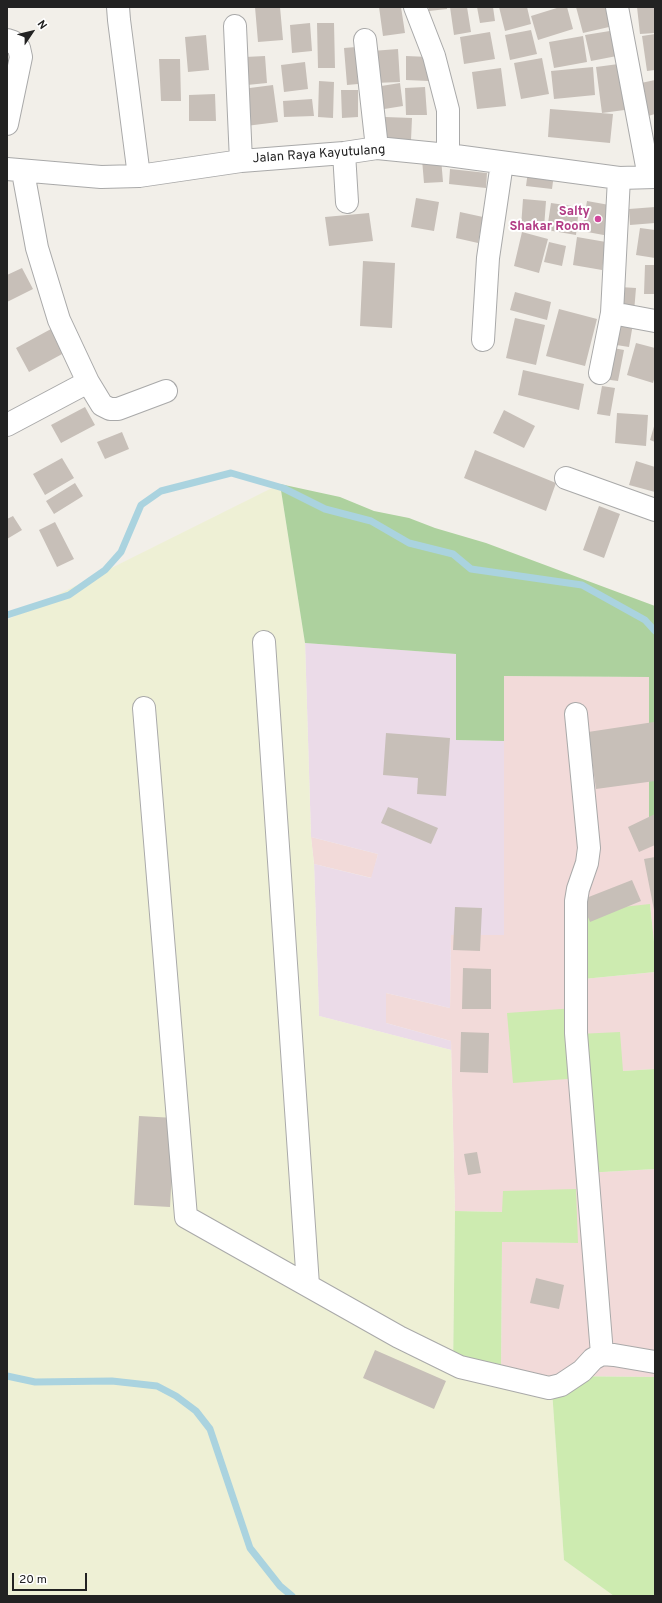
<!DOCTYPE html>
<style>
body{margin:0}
#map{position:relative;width:662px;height:1603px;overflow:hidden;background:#f2efe9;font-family:Overpass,sans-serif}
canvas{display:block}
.frame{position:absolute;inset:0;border:8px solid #222;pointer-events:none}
.north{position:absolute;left:12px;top:12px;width:40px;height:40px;-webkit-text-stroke:3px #fff;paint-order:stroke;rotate:55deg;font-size:11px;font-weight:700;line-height:16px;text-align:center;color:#222}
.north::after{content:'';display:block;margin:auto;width:14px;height:18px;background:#222;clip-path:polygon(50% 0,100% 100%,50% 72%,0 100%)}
.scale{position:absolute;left:12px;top:1573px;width:75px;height:18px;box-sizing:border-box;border:2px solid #222;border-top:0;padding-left:5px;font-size:12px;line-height:14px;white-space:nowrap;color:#222;-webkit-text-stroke:3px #fff;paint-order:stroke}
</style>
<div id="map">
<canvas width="662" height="1603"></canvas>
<div class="frame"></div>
<div class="north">N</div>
<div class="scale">20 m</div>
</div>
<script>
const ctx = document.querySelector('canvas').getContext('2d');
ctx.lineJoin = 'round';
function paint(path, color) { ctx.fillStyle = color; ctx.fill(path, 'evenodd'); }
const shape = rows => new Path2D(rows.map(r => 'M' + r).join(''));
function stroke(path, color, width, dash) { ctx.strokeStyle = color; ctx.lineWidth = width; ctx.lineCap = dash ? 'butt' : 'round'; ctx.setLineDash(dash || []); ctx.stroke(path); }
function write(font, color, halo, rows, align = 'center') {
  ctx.font = font + ' Overpass,sans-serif'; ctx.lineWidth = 4; ctx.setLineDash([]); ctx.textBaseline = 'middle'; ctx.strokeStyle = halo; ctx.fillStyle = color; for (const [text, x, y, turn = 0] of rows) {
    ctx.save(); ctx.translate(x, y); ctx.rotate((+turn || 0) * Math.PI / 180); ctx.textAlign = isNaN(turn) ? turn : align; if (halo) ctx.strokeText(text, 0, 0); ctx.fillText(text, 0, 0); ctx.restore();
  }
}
paint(shape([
 [504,676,649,677,649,833,655,833,655,951,650,904,573,980,655,972,655,1069,623,1071,581,1077,585,1173,655,1169,655,1377,551,1376,501,1372,502,1242,578,1243,503,1191,503,1212,455,1211,451,1041,386,1023,386,993,450,1008,451,935],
 [311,837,378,854,372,878,314,864]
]), '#f2dad9');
paint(shape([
 [305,643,457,654,456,740,504,741,504,935,451,935,450,1008,386,993,386,1023,451,1041,451,1050,319,1016,314,864,371,878,378,854,311,837]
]), '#ebdbe8');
paint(shape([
 [280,484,305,643,311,837,314,864,319,1016,451,1050,455,1211,453,1371,501,1372,551,1376,564,1560,614,1596,7,1596,7,620]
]), '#eef0d5');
paint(shape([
 [650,904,655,951,655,972,573,980,566,913],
 [575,1008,578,1034,620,1032,623,1071,655,1069,655,1169,585,1173,581,1078,513,1083,507,1013],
 [576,1189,578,1243,502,1242,501,1372,453,1371,455,1211,502,1212,503,1191],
 [551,1376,655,1377,655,1596,614,1596,564,1560]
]), '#cdebb0');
paint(shape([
 [280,484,340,497,374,511,409,518,435,528,486,543,655,606,655,833,649,833,649,677,504,676,504,741,456,740,456,654,305,643]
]), '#add19e');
stroke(shape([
 [7,615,69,595,105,570,121,552,141,505,161,491,231,473,283,488,325,509,371,521,409,543,453,554,471,569,582,585,645,620,655,631],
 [7,1376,35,1382,112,1381,157,1386,176,1396,196,1411,210,1429,250,1548,280,1586,292,1596]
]), '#aad3df', 7);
paint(shape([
 [255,7,280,7,283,40,258,42],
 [379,7,401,7,405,33,383,36],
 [429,7,447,7,447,9,429,11],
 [450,7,467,7,471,32,454,35],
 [477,7,493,7,495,21,480,23],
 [499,7,527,7,531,24,505,31],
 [560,7,567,7,573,29,538,40,531,16],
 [576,7,613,7,617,20,608,23,609,27,583,33],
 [637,7,655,7,655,33,640,34],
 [310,23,312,51,292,53,290,25],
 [317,23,334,23,335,68,318,68],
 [531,30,537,54,510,60,505,35],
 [616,30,622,55,591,61,585,35],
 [490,32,495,59,464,64,460,37],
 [655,34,655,70,647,71,642,36],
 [206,35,209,70,188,72,185,37],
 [583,36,587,62,554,68,549,42],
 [356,47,358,84,347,85,344,48],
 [398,49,400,82,374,83,372,51],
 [265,56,267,83,247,85,245,57],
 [406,56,429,57,429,81,406,80],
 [542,58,549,94,521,99,514,63],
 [159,59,180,59,181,101,161,101],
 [305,62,308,89,284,92,281,65],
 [626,63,632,109,602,113,596,67],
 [593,67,595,95,554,99,551,71],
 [501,68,506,106,477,109,472,72],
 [655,80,655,114,648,116,641,83],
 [319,81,334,82,333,118,318,117],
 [400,83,403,106,378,110,375,87],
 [273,85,278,122,246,126,242,89],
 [425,87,427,115,406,115,405,88],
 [341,90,358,90,358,117,342,118],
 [215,94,216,121,189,121,189,95],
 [312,99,314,116,284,117,283,101],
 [550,109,613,114,610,143,548,137],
 [385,117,412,118,411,140,384,139],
 [441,158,443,182,424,183,422,159],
 [450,169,487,173,486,188,449,184],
 [528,171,554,174,552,189,526,186],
 [416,198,439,202,434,231,411,227],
 [523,199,546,201,544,228,521,227],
 [587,201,615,206,609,236,582,231],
 [551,203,579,207,576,235,547,230],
 [655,207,655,223,630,225,629,209],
 [460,212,483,217,478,243,456,238],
 [369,213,373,241,329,246,325,217],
 [640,228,655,230,655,258,636,255],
 [522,232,548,239,539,273,514,266],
 [577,237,606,242,602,270,573,265],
 [549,242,566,246,562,266,544,262],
 [363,261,395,263,392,328,360,326],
 [645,265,655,265,655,294,644,294],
 [22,268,33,289,7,302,7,275],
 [620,287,636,288,634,312,618,310],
 [515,292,551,302,547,320,510,310],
 [559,309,597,319,585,366,546,356],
 [615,314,634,318,629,347,610,344],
 [515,318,545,325,536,365,506,358],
 [51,329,64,353,29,372,16,348],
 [636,343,655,348,655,376,653,383,627,375],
 [608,347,624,350,618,381,603,379],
 [523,370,584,384,579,410,518,395],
 [602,386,615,388,610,416,597,414],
 [85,407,95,425,61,443,51,425],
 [504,410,535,426,524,448,493,433],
 [617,413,648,415,646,446,615,443],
 [655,423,655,442,650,440],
 [122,432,129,449,105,459,97,442],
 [475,450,556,483,546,511,464,478],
 [62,458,74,478,45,495,33,474],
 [636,461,655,467,655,492,629,485],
 [75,483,83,496,54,514,46,501],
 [599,506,620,514,604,558,583,550],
 [13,516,22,530,7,539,7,519],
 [55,522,74,559,57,567,39,530],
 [654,722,655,781,596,789,588,732],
 [386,733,450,738,446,796,417,794,418,778,383,775],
 [388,807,438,828,431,844,381,823],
 [655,814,655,845,639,852,628,827],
 [655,857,655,910,654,910,644,859],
 [632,880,641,901,590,922,581,900],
 [455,907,482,908,480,951,453,950],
 [463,968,491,969,491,1009,462,1009],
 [461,1032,489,1033,488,1073,460,1072],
 [139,1116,175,1118,170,1207,134,1205],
 [477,1152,481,1173,468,1175,464,1154],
 [536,1278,564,1285,559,1309,530,1303],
 [375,1350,446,1381,434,1409,363,1378]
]), '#c7bfb8');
const minor = shape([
 [118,7,119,20,139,176],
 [415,7,434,56,448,110,448,155],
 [617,7,649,177],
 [235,26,241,161],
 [7,40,13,42,19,48,21,57,7,124],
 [365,40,377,148],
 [344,153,347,202],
 [7,169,101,177,139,176,241,161,344,153,377,148,448,155,619,178,655,177],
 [619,178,612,313,655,321],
 [483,340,488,258,502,163],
 [600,373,612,313],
 [88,382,102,405,110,409,118,409,166,391],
 [7,425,88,382,59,320,37,248,23,172],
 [566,478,655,510],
 [264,642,308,1285],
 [144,708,186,1217,399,1337,460,1367,549,1388,561,1385,582,1371,593,1359,602,1354,614,1355,655,1362],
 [576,714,589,848,587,863,578,889,576,901,576,1033,602,1354]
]);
stroke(minor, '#a9a9a9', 24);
stroke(minor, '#fff', 22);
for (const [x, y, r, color] of [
 [598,219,4,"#d1479c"]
]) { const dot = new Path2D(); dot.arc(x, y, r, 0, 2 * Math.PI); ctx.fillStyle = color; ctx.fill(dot); stroke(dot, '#fff', 1.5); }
write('13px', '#222', '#fff', [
 ["Jalan Raya Kayutulang",319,155,-4]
]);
write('bold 13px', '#b23c85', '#fff', [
 ["Salty",590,212],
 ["Shakar Room",590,227]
], 'right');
</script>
